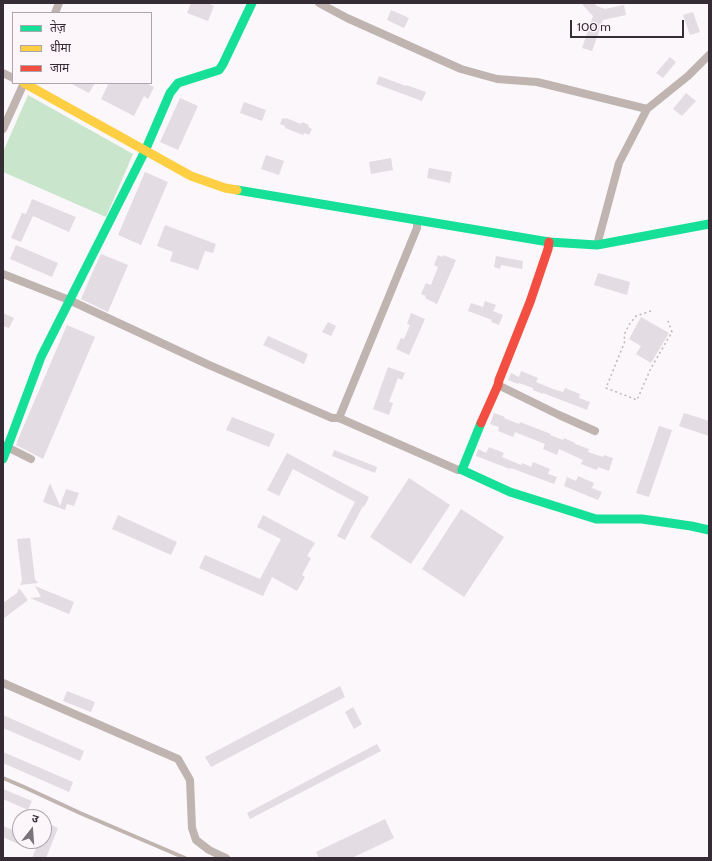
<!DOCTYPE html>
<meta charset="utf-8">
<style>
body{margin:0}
#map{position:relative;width:712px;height:861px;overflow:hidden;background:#fbf7fa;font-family:Cabin,"Noto Sans Devanagari",sans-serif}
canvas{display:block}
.frame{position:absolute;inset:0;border:4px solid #362c36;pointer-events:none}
.legend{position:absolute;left:12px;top:12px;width:140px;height:72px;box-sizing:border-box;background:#fcf6fb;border:1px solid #ada5ac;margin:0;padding:5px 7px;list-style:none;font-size:12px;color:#362c36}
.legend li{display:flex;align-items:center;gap:8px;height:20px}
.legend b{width:20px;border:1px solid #ada5ac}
.north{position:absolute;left:12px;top:809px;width:40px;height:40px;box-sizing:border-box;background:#fcf6fb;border:1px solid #ada5ac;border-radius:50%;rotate:17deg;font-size:11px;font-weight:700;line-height:16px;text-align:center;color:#362c36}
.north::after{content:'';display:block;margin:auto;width:14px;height:18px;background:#7b737b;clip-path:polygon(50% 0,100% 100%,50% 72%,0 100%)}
.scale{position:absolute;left:570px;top:20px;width:114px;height:18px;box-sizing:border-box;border:2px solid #362c36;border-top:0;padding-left:5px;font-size:12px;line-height:14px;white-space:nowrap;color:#362c36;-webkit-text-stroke:3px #fcf6fb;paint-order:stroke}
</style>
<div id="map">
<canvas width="712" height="861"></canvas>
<div class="frame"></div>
<ul class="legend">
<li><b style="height:5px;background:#16e098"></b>तेज़</li>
<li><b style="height:5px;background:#ffcf43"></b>धीमा</li>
<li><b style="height:5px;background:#f24e42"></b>जाम</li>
</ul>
<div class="north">उ</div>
<div class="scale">100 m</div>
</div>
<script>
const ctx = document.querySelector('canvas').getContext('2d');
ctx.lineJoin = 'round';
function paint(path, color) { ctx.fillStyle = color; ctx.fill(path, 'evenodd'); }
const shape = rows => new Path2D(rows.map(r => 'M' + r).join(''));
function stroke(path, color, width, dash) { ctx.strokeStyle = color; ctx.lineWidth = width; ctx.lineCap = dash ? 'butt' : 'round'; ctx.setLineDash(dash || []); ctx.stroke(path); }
paint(shape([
 [28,95,133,154,106,217,3,172,3,152]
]), '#c9e6cc');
paint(shape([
 [191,3,207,3,214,6,208,21,187,13],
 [581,3,594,3,597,6,605,9,624,5,626,15,603,20,592,51,582,48,593,16],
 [391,10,409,18,404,28,387,20],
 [693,12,700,32,690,35,683,15],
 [670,57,676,62,663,78,656,73],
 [379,76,406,86,406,85,426,92,422,101,376,84],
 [70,83,95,83,89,93],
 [109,83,146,83,154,87,148,99,144,96,134,116,101,99],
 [686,93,696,101,682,116,673,109],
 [180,98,198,106,178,150,160,142],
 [244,102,266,110,262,121,240,113],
 [282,118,286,119,286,118,301,124,302,122,309,125,308,127,312,129,309,135,304,133,303,135,285,128,285,126,280,124],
 [266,155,284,161,279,175,261,169],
 [391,158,393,170,371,174,369,162],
 [429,168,452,172,450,183,427,178],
 [145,172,168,182,141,245,118,235],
 [32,199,76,217,69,232,33,216,21,242,11,238,22,213,26,214],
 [165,225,216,244,213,253,205,251,198,270,170,261,173,252,157,246],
 [16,245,58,263,52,277,10,259],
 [101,254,128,265,108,312,81,299,93,271],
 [438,255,442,257,443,255,456,260,437,304,425,298,426,296,421,294,426,283,431,285,438,267,434,265],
 [496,256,523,261,522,269,501,265,500,269,494,267],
 [598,273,630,282,627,295,594,285],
 [485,301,496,305,493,311,503,315,499,325,491,322,492,320,468,311,471,303,483,307],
 [3,313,14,318,9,328,3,326],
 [411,313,425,319,409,355,396,349,401,338,404,339,410,325,407,324],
 [641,317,669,333,651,363,636,354,641,346,629,339],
 [328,322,336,326,331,336,322,332],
 [67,325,95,337,43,459,16,445,22,430],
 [268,336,308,354,304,364,263,345],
 [388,367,405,373,402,380,398,378,389,402,393,403,389,415,373,409],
 [521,371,538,378,536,382,553,389,563,392,565,388,580,394,579,398,590,402,587,410,543,393,543,394,533,390,533,388,519,383,518,384,508,380,511,373,519,377],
 [494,413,505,417,504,418,519,424,520,422,551,434,550,435,563,440,564,438,575,443,575,444,589,449,588,452,603,457,604,455,613,458,609,471,598,467,597,470,581,464,583,460,559,449,557,455,543,449,545,444,515,432,513,437,498,431,499,427,490,424],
 [684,413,709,421,709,436,679,426],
 [232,417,275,434,269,447,226,430],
 [659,426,672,430,649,497,636,493],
 [489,447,504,453,502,457,521,465,522,463,531,467,533,462,550,469,548,474,557,477,554,484,511,468,510,469,476,456,478,449,486,453],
 [334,450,377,467,375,473,332,456],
 [287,453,369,497,364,507,363,506,345,540,337,536,355,502,293,469,279,496,267,490],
 [578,476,594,483,592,488,602,492,598,500,564,486,567,477,576,481],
 [409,478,450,505,411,564,370,537],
 [50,483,60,506,66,489,79,493,74,506,67,504,65,510,43,502],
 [461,509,504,537,464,597,422,569],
 [118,515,177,542,171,555,112,529],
 [263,515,315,543,307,556,311,558,302,575,305,577,297,591,272,577,263,596,199,568,205,555,260,579,281,539,257,527],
 [30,538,35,579,38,583,20,585,22,580,17,539],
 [35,586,74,602,69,614,30,598,41,597],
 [19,588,28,600,3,619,3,603,17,593],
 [340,686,345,697,211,767,205,757],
 [67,691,95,702,91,712,63,701],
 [353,707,362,724,354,729,345,712],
 [3,715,84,751,80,761,3,728],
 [377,744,381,751,250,819,247,813],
 [3,752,73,782,69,792,3,763],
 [3,789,32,801,28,810,3,799],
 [385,819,394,838,352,858,319,858,316,852],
 [47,823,58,828,46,858,32,858,39,841,44,841,44,829],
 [3,826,20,833,20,845,3,837]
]), '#e3dce2');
stroke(shape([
 [651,311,636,316,629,325,624,335,625,341,606,388,637,400,651,368,672,332,668,321]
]), '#c0b7b5', 1.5, [2, 3]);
stroke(shape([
 [3,778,24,787,80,813,185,858]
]), '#bfb4af', 4);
stroke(shape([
 [319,3,347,18,461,69,497,79,537,82,647,109],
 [55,13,59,3],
 [3,73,13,78],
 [3,129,24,83],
 [597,245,619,163,647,109,688,76,709,55],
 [3,274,69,300,209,365,332,418,339,418,458,470,462,470],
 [498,385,559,415,595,431],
 [339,418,417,228,417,220],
 [3,445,31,459],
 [3,683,178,759,190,780,192,828,196,840,209,850,226,858]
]), '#bfb4af', 8);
stroke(shape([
 [237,190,549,242,597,245,709,224],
 [481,423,462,470,510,492,596,519,642,519,691,526,709,530],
 [3,459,41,357,145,151,170,93,178,83,219,70,223,64,252,3]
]), '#16e098', 9);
stroke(shape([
 [24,83,191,176,225,188,237,190]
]), '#ffcf43', 9);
stroke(shape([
 [481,423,498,385,499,380,530,302,548,249,549,242]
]), '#f24e42', 9);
</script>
